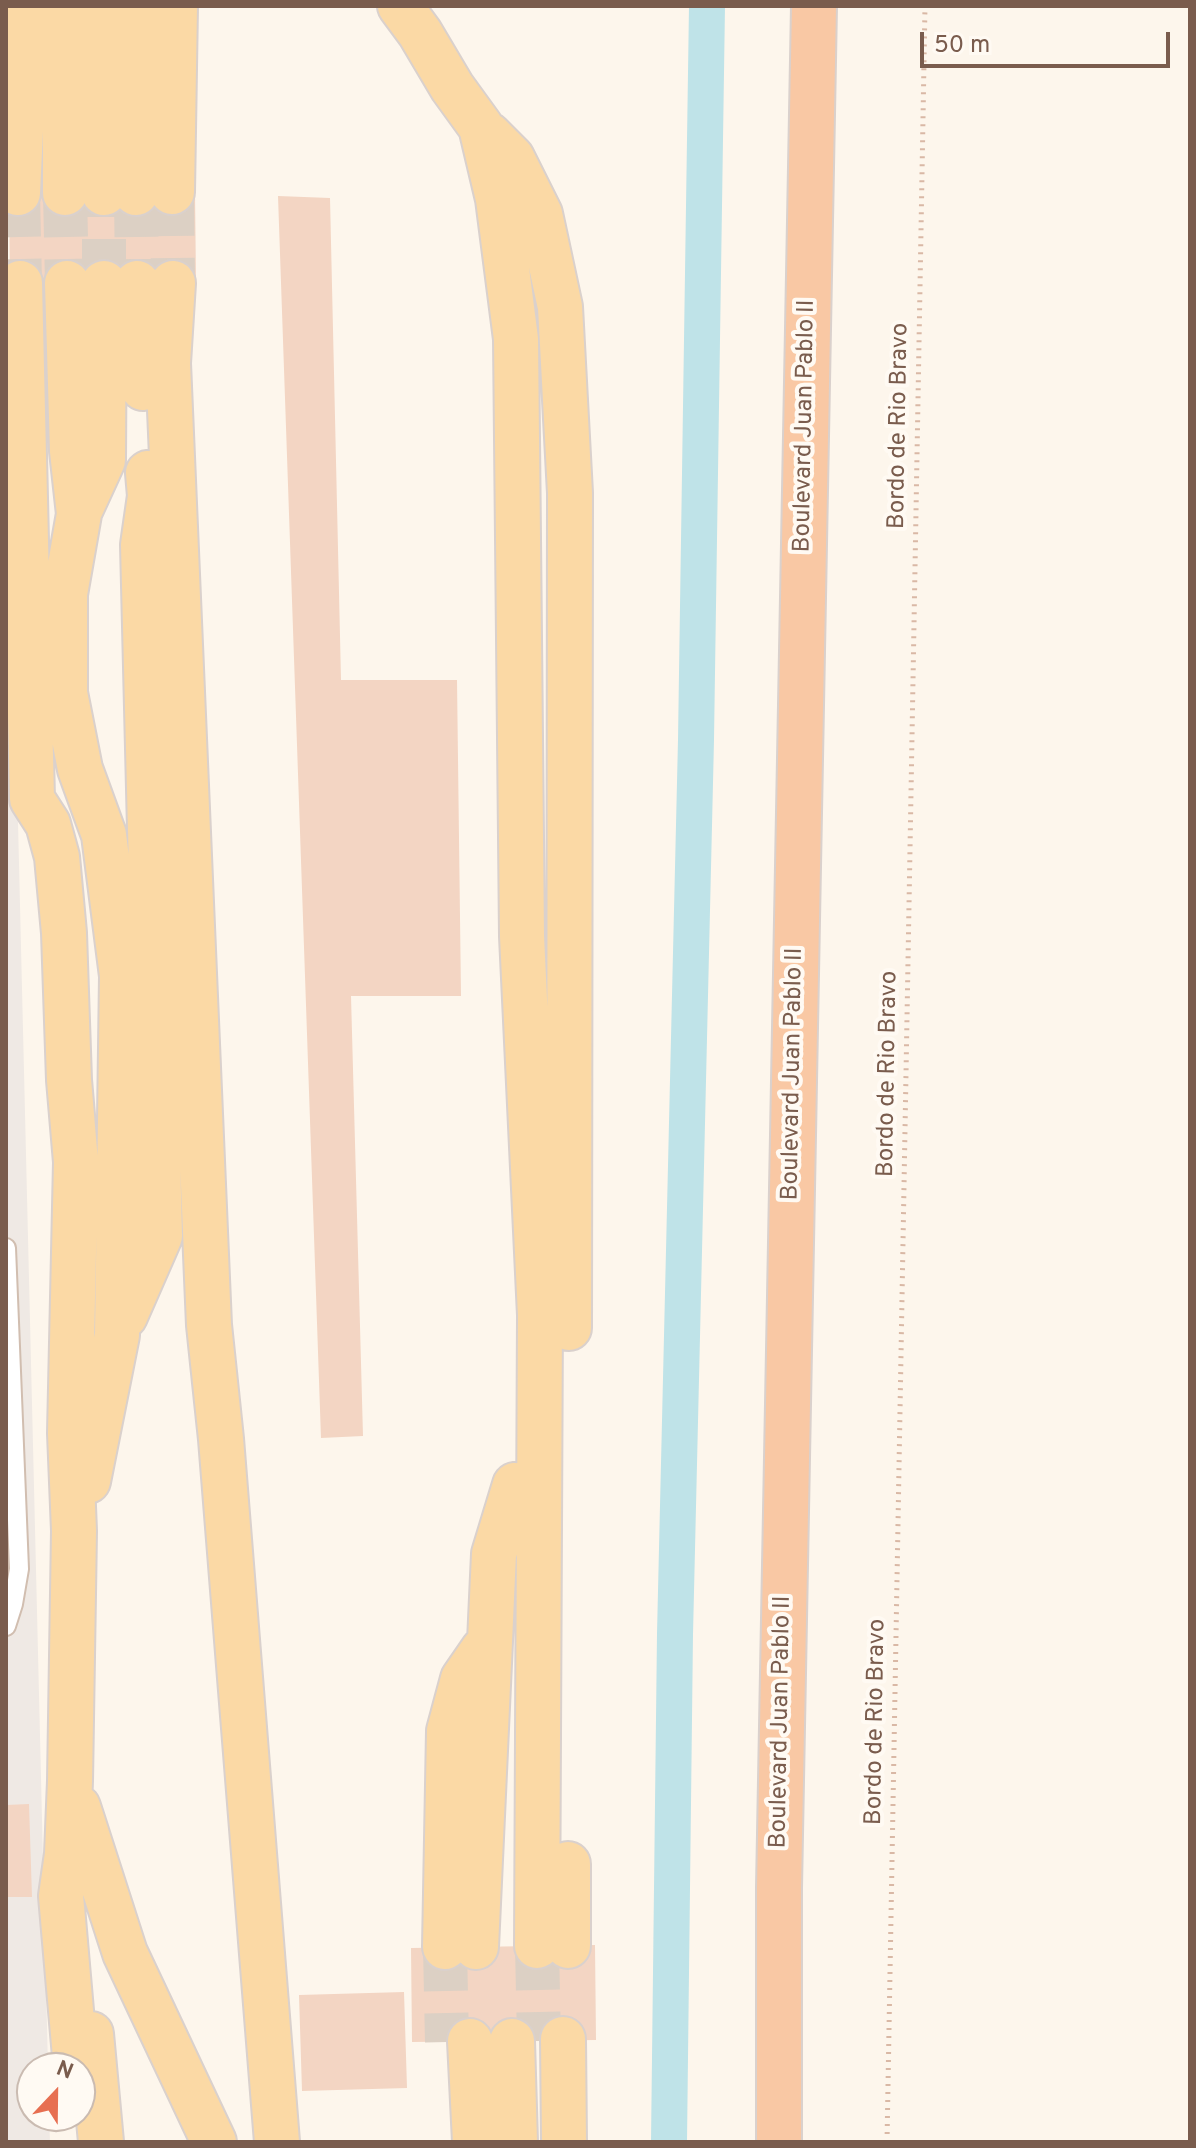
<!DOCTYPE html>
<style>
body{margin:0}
#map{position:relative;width:1196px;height:2148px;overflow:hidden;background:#fdf6ec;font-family:Overpass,sans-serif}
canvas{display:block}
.frame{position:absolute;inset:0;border:8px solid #7a5c4d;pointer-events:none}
.north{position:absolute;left:16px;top:2052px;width:80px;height:80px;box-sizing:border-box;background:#fffaf3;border:2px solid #cabbb1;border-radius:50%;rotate:22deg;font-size:22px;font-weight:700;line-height:32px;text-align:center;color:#7a5c4d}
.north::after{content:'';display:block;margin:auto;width:28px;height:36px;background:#e76f51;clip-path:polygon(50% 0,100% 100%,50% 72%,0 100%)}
.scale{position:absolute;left:920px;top:32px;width:250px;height:36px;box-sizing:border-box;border:4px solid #7a5c4d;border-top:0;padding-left:10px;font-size:24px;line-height:28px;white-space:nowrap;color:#7a5c4d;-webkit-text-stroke:6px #fffaf3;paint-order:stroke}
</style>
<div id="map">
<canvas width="1196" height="2148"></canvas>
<div class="frame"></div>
<div class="north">N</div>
<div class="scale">50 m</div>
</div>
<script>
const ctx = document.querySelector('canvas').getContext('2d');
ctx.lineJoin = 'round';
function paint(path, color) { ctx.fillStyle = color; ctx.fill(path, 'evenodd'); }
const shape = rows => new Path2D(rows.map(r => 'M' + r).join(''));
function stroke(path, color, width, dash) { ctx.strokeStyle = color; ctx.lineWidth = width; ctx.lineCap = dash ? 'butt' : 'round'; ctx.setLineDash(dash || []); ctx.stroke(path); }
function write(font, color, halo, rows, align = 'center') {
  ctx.font = font + ' Overpass,sans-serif'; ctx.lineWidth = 8; ctx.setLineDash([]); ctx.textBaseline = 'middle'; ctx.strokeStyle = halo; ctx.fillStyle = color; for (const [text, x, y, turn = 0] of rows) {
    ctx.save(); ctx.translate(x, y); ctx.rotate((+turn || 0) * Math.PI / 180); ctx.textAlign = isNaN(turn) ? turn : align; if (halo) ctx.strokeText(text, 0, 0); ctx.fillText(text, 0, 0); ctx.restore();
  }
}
paint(shape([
 [6,324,48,2068,32,2068,32,2116,49,2116,50,2142,6,2142]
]), '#efe9e4');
stroke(shape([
 [669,2142,675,1634,696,740,707,6]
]), '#bfe3e8', 36);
paint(shape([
 [195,192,196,283,10,284,9,194],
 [278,196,330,198,341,680,457,680,461,996,351,996,363,1436,321,1438],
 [29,1804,32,1897,6,1897,6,1805],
 [595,1945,596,2040,412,2042,411,1948],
 [404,1992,407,2088,302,2091,299,1995]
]), '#f3d5c3');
stroke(shape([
 [172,192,173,283],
 [18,193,20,283],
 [65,193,67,283],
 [136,193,137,283],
 [104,283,104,193],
 [537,1946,539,2041],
 [445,1947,447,2042]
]), '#dcd0c4', 44, [44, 22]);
const service = shape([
 [6,1248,19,1569,13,1604,6,1626]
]);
const primary = shape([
 [65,6,65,193],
 [102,6,104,193],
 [134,6,136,193],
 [400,6,420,33,452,87,481,127,498,199,516,339,522,936,540,1315,537,1946],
 [489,135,512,158,540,214,560,307,570,493,569,1328],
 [172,192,175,6],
 [18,193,27,6],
 [20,283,32,799,48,824,57,857,64,933,69,1080,76,1162,70,1433,74,1531,70,1781,67,1854,61,1896,76,2068],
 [67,283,72,451,79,514,65,594,65,693,80,769,104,835,122,976,117,1335,88,1481],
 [137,283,143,388],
 [173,283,168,363,209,1325,221,1439,277,2142],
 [81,508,103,460,104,283],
 [125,1316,160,1236,143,545,150,496,148,473],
 [78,1807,125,1953,214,2142],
 [568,1946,568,1864],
 [445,1947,449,1731,463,1679,483,1650],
 [476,1947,494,1554,515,1485],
 [91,2034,101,2142],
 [563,2039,564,2142],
 [470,2041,475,2142],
 [512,2041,515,2142]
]);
const trunk = shape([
 [779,2142,779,1888,814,6]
]);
stroke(service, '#d1beb0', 22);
stroke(primary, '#dad1cd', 48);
stroke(trunk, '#dad1cd', 48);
stroke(shape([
 [887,2142,925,6]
]), '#d9b8a5', 5, [2, 6]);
stroke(service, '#fff', 18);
stroke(primary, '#fbd9a5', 44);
stroke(trunk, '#f9c8a4', 44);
write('24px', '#7a5c4d', '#fffaf3', [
 ["Boulevard Juan Pablo II",806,426,-89],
 ["Bordo de Rio Bravo",900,426,-89],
 ["Boulevard Juan Pablo II",794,1074,-89],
 ["Bordo de Rio Bravo",889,1074,-89],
 ["Boulevard Juan Pablo II",782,1722,-89],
 ["Bordo de Rio Bravo",877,1722,-89]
]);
</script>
